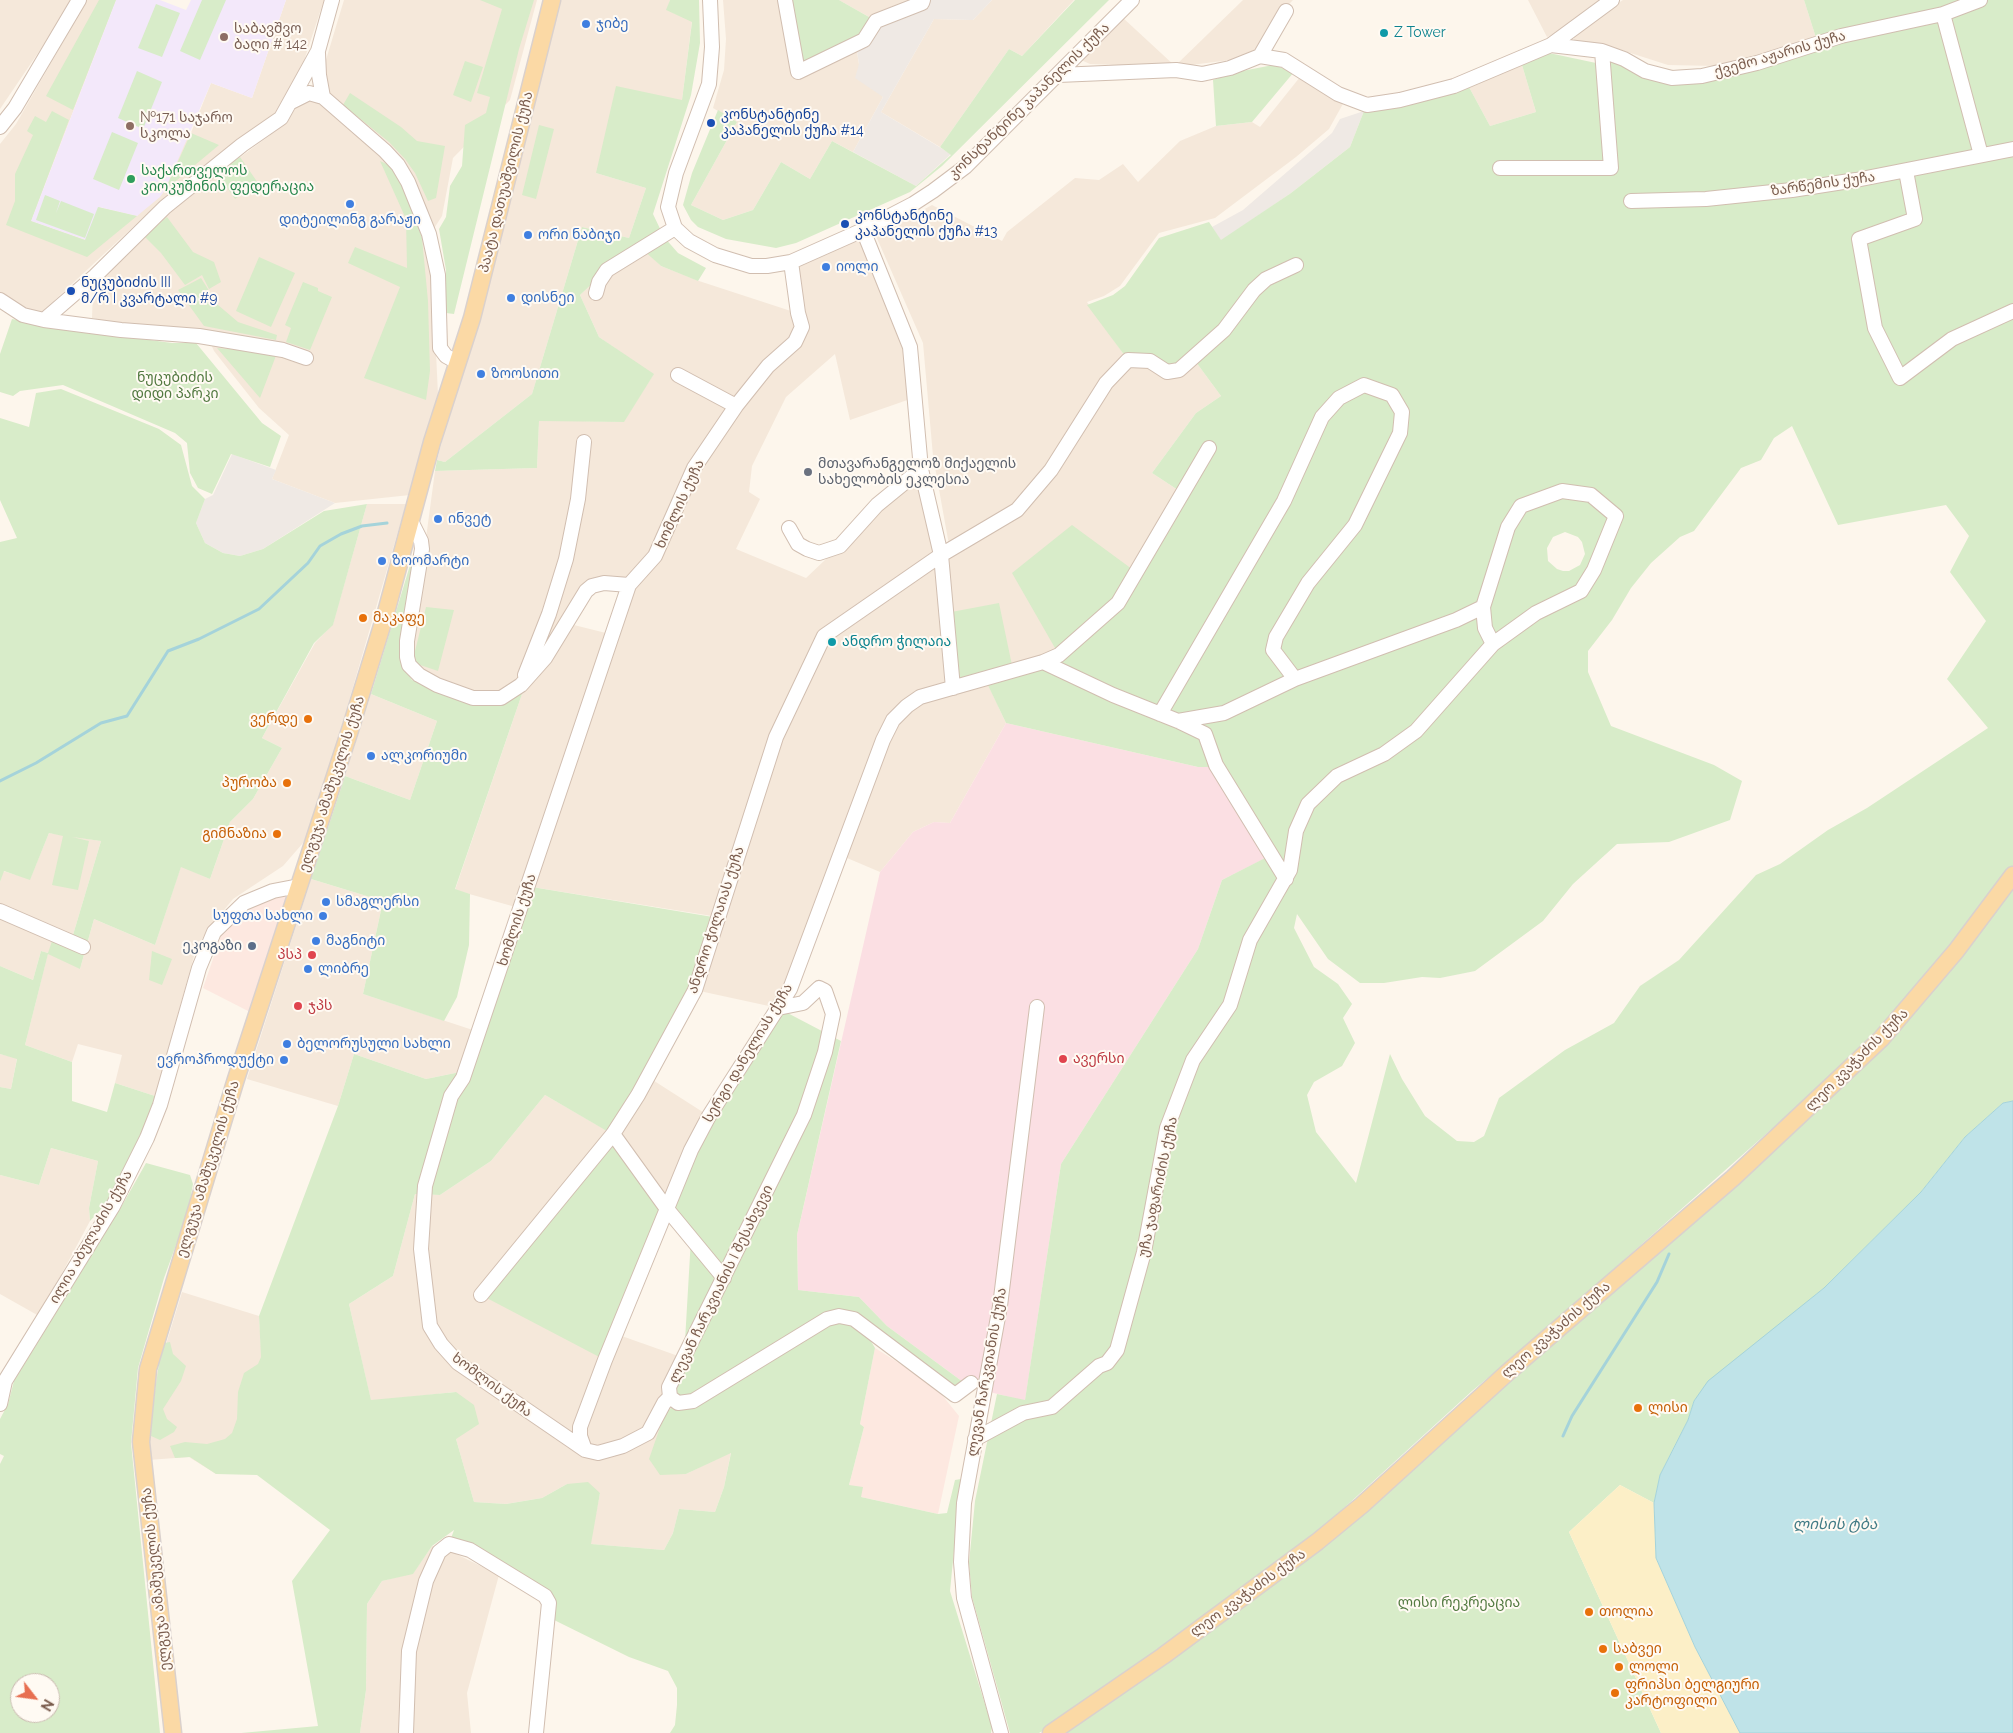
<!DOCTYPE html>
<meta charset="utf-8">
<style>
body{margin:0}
#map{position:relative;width:2013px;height:1733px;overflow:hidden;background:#fdf6ec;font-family:Raleway,sans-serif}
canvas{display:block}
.north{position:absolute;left:10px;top:1673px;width:50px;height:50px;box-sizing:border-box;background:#fffaf3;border:1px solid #cabbb1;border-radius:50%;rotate:120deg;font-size:14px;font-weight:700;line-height:20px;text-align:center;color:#7a5c4d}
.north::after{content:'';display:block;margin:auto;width:18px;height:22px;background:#e76f51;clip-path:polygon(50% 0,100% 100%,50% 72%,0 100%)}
</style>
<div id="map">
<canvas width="2013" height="1733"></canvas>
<div class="north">N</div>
</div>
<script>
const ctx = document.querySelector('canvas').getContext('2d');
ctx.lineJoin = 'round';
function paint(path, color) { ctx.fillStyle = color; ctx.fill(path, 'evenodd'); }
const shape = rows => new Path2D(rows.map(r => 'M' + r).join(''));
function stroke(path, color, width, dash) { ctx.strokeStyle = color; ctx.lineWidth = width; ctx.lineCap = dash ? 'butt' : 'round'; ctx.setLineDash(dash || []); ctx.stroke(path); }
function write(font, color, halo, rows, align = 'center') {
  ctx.font = font + ' Raleway,"Noto Sans Georgian",sans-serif'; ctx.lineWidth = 4; ctx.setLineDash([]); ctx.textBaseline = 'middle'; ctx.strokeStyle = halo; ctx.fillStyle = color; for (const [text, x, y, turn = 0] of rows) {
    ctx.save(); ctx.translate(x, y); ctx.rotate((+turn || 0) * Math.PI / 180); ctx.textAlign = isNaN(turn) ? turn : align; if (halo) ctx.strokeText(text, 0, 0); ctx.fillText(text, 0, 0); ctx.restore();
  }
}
paint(shape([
 [0,0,70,0,59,22,0,109],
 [87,0,116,0,31,221,86,240,98,207,137,216,191,133,211,83,252,98,286,0,324,0,297,82,284,107,247,139,166,196,42,312,17,307,0,293,0,144,16,124],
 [344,0,537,0,510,100,453,158,442,216,433,230,412,179,328,99,322,73],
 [559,0,670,0,667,10,692,21,682,100,596,173,646,188,629,238,582,227,532,394,445,462,437,460,461,372,475,337],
 [723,0,785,0,856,46,859,64,883,97,853,152,832,141,810,179,781,162,753,210,723,220,691,205,737,122,713,108,724,70,726,39],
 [839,0,918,0,876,21],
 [992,0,1074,0,1022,56,1009,49,940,147,881,112,934,19,973,20],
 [1243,0,1293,0,1280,13,1255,50,1238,59,1175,67,1090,64,1081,60,1122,17,1175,66],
 [1528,0,1604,0,1571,25,1547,37],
 [1623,0,1804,0,1817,41,1716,66,1668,65,1618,49,1576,45,1572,33],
 [1522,65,1536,112,1490,126,1469,87],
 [1300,77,1344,102,1329,129,1296,157,1215,218,1159,233,1120,286,1104,296,1087,302,1125,356,1020,501,949,545,933,456,923,343,876,236,932,205,1002,241,1007,232,1075,178,1099,180,1123,164,1138,182,1180,141,1216,126,1252,122,1260,127],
 [304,98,316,99,380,153,405,180,426,235,434,309,438,395,410,495,335,503,272,479,289,435,259,408,214,351,205,331,146,330,92,318,93,289,131,245,183,199,269,136],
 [863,235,910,347,916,397,850,420,835,354,786,397,752,466,749,492,760,499,736,549,806,578,921,469,941,554,1017,510,1128,360,1193,358,1221,396,1196,413,1152,473,1181,492,1136,572,1059,655,985,678,1006,723,950,823,934,822,913,832,880,872,840,855,778,1008,695,990,718,917,532,887,633,581,604,579,566,623,606,633,519,908,455,890,523,691,473,698,409,665,435,471,537,468,539,420,623,422,653,375,599,337,580,295,607,270,642,247,661,266,699,281,797,313,785,266],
 [367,504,406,504,318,808,303,843,283,866,233,899,207,931,196,949,155,1096,115,1083,122,1055,78,1044,72,1062,25,1045,48,953,41,951,33,980,0,966,0,882,3,871,30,879,49,833,101,841,70,945,80,969,94,919,155,945,181,866,210,879,230,822,253,799,282,748,262,738,315,643,333,624],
 [371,694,437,721,410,800,345,776],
 [311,879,383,901,363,994,482,1033,470,1070,426,1079,354,1054,338,1106,247,1079],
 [0,1054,17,1058,11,1089,0,1087],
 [648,1077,709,1116,616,1334,684,1358,678,1403,686,1474,731,1452,724,1487,715,1512,679,1509,673,1533,664,1550,590,1544,600,1493,567,1484,542,1498,506,1504,474,1502,456,1439,455,1392,371,1401,349,1304,393,1276,415,1194,440,1195,491,1161,545,1095,613,1134],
 [51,1148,98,1161,89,1208,90,1221,39,1316,0,1294,0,1175,39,1185],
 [182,1292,259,1316,266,1424,216,1474,189,1457,148,1460,149,1400],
 [432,1546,448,1550,499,1575,467,1693,471,1733,360,1733,366,1690,367,1604,382,1581,413,1573]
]), '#f5e8da');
paint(shape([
 [292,893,250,1012,203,988,224,927,243,907,270,897],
 [875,1348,934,1385,959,1416,938,1514,861,1497,849,1485,864,1427,860,1424]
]), '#fde8e0');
paint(shape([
 [923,0,992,0,973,20,934,19,881,112,951,154,916,186,853,152,883,97,855,78,859,64,856,46,876,21],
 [1364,111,1350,147,1291,193,1221,241,1212,227,1243,210,1332,133,1340,119],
 [232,454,276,470,272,479,335,503,263,549,240,556,223,553,205,543,196,523,205,499,213,495]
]), '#efe9e4');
paint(shape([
 [116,0,160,0,186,10,191,0,286,0,252,98,211,83,165,190,160,197,137,216,99,207,86,240,31,221]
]), '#f3e8fa');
paint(shape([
 [1006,723,1198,767,1212,767,1270,856,1222,880,1198,949,1061,1164,1025,1401,986,1391,963,1382,887,1326,859,1297,798,1290,797,1235,880,872,913,832,934,822,950,823]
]), '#fbdfe3');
paint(shape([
 [99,0,116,0,73,110,46,96],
 [202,0,226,0,200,60,180,51],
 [480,0,534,0,519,49,454,314,446,313,446,270,439,229,446,217,450,186,462,166,465,125,486,113,490,97,477,93,502,9],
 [670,0,699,0,700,43,691,95,653,214,664,237,678,253,706,268,698,281,661,266,641,248,607,270,580,295,599,337,654,374,624,422,539,421,537,468,435,471,437,460,445,462,532,394,582,227,629,238,646,188,596,173,616,86,682,100,692,22,666,10],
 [785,0,839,0,876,21,856,46,798,72],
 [1075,0,1109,0,942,166,910,192,796,243,776,248,726,239,698,227,691,220,683,205,692,173,718,110,737,122,691,205,723,220,753,210,781,162,810,179,832,141,916,186,951,155,940,147,1009,49,1022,56],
 [1804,0,2013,0,2013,867,1896,1011,1855,1055,1536,1338,1472,1391,1332,1519,1299,1547,1065,1718,1039,1733,1010,1733,972,1597,969,1563,975,1501,997,1394,1025,1400,1061,1164,1198,949,1222,880,1269,856,1224,767,1198,767,1006,723,985,679,953,688,946,613,999,603,1013,670,1059,655,1012,573,1072,525,1136,572,1181,492,1152,473,1196,413,1221,396,1193,358,1179,370,1128,360,1087,305,1113,295,1125,286,1159,238,1209,222,1221,240,1291,193,1350,147,1364,111,1455,93,1469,87,1490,126,1536,112,1522,65,1549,53,1596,63,1611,168,1602,51,1645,71,1702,76,1817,41],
 [1792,426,1838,525,1946,505,1969,536,1950,572,1986,621,1947,679,1988,728,1867,808,1828,830,1780,864,1756,875,1679,960,1640,986,1614,1023,1565,1050,1499,1098,1484,1136,1474,1142,1457,1141,1425,1116,1402,1079,1390,1054,1356,1183,1316,1132,1307,1095,1314,1082,1342,1066,1355,1043,1343,1018,1352,1004,1338,984,1314,967,1294,928,1297,914,1328,959,1360,983,1384,983,1422,977,1440,978,1475,971,1543,921,1573,884,1617,844,1669,842,1730,820,1742,781,1714,765,1611,726,1588,672,1588,651,1612,620,1631,588,1651,563,1680,537,1694,531,1741,468,1761,460,1774,438],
 [1565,532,1578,537,1582,542,1585,554,1580,565,1569,571,1563,571,1557,569,1548,561,1547,548,1553,537],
 [1202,717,1213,745,1179,721],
 [156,4,180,13,162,57,138,48],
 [465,61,483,67,471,102,453,95],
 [1273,65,1294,72,1252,122,1216,126,1213,80,1232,73],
 [137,71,162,82,143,129,118,118],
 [350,93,401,127,417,141,445,146,436,198,428,201,415,173,405,159,389,142,343,105],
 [52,111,69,120,31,221,85,240,98,207,137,216,87,257,6,225,15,201,15,174,33,135,27,131,35,116,46,122],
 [539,125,554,129,536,199,522,195],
 [112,132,138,143,119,190,93,179],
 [191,133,219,145,165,190],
 [240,157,258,183,235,199,217,173],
 [380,161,391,166,403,184,422,238,428,301,430,371,426,400,364,378,400,287,348,263,355,247,407,268,406,219],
 [45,195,60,201,56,213,61,201,94,214,85,238,36,220],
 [167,217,193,252,214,262,221,282,209,289,202,275,185,285,161,253,144,236],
 [259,257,295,273,271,327,236,311],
 [201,278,218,305,238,322,277,335,276,340,204,326,178,290],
 [303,282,318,288,318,291,332,297,310,350,286,342,291,328,285,325],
 [12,319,54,327,172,343,196,343,262,423,281,436,270,467,231,454,212,494,198,488,190,473,187,443,175,433,63,385,20,391,13,396,0,392,0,354],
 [217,348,277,353,260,398],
 [61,389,159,429,181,445,192,486,205,499,196,523,205,543,223,553,240,556,263,549,324,511,367,504,333,625,314,643,262,738,282,748,253,799,230,822,210,879,181,867,155,945,94,919,80,969,48,954,25,1045,72,1062,72,1101,107,1112,115,1083,155,1096,145,1131,110,1200,90,1221,89,1208,98,1161,51,1148,39,1185,0,1175,0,1087,11,1089,17,1059,0,1054,0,966,33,980,41,951,48,953,53,938,70,945,101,841,72,837,89,841,78,890,52,885,63,836,49,833,30,880,4,871,0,882,0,542,17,538,0,500,0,418,29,427,36,393],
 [414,552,403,667,412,680,471,703,494,706,523,691,455,889,470,894,469,945,457,997,444,1021,363,994,383,901,311,879,345,776,410,800,437,721,371,694],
 [426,607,454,610,438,671,417,664,414,655],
 [2013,885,2013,1101,2003,1103,1965,1137,1921,1192,1824,1288,1768,1335,1694,1401,1688,1420,1660,1475,1654,1503,1620,1485,1569,1532,1661,1733,1064,1733,1170,1661,1301,1565,1361,1516,1516,1373,1738,1183],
 [532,887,719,918,695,990,613,1134,667,1209,691,1150,778,1008,841,1041,797,1235,798,1290,859,1297,887,1326,963,1382,955,1395,856,1316,875,1348,860,1424,864,1427,849,1485,863,1487,861,1497,938,1514,947,1513,955,1480,961,1479,950,1591,992,1727,991,1733,670,1733,675,1725,677,1705,677,1688,668,1671,629,1657,548,1617,549,1603,449,1544,454,1530,432,1546,413,1574,382,1581,367,1604,366,1690,360,1733,241,1733,318,1726,292,1581,330,1530,257,1475,216,1474,190,1457,175,1458,170,1446,185,1442,207,1444,225,1439,232,1433,237,1419,238,1392,244,1373,258,1364,261,1357,259,1316,338,1106,354,1054,426,1079,470,1070],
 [545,1095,612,1134,481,1295,605,1360,668,1210,691,1238,684,1358,670,1397,678,1403,665,1413,649,1459,660,1475,686,1474,731,1453,724,1487,715,1512,679,1509,673,1533,664,1550,591,1544,600,1493,588,1482,567,1484,542,1498,506,1504,474,1502,456,1439,479,1424,474,1405,456,1392,371,1400,349,1304,393,1276,415,1194,440,1195,491,1161],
 [152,951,172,959,162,985,149,980],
 [146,1163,190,1175,193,1184,188,1212,164,1278,138,1368,131,1443,160,1733,0,1733,0,1464,4,1456,0,1454,0,1419,8,1404,14,1381,124,1202],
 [20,1683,50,1683,50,1713,20,1713],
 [170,1342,173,1354,186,1366,181,1381,163,1409,167,1419,177,1427,174,1432,160,1440,151,1436,152,1413,159,1363,164,1343]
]), '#d8ecc9');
paint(shape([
 [1620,1485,1654,1503,1656,1558,1695,1647,1740,1733,1661,1733,1569,1532]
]), '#fcefc7');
const water = shape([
 [2013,1101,2013,1733,1740,1733,1695,1647,1656,1558,1654,1503,1660,1475,1688,1420,1694,1401,1708,1381,1824,1288,1921,1192,1965,1137,2003,1103,2013,1101]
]);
paint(water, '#bfe3e8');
stroke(water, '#a5d3da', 1);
stroke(shape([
 [0,781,36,763,101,723,127,716,168,651,199,639,259,609,308,563,320,546,341,534,362,526,387,523],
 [1563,1436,1572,1416,1657,1282,1669,1254]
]), '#a5d3da', 3);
const minor = shape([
 [710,0,712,47,709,84,676,173,668,207,675,228,689,241,715,255,751,266,767,266,791,262,863,230,913,204,933,191,965,167,1132,0],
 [785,0,798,72,864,40,876,21,922,3,923,0],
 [1943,14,1981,155],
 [1551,45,1602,51,1624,59,1645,71,1672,78,1702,76,1757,63,1841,36,1943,14,1980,0],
 [318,53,319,75,323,97],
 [1260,56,1286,11],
 [1058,75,1176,70,1202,74,1230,68,1260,56,1284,60,1338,94,1367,105,1400,100,1454,86,1551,45,1612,0],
 [291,102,309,93,323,97,385,151,398,165,408,182,429,234,438,275,440,348,446,356,457,362],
 [0,127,15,108,79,0],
 [1500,168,1611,168,1602,51],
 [1906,171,1915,219,1859,239,1875,328,1900,378,1952,339,2013,311],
 [1631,201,1706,199,1792,190,1856,180,2013,149],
 [863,230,910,347,921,469,941,555,953,688],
 [596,293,599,282,607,270,675,228],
 [0,300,23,315,44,320,95,276,165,207,242,145,281,118,318,51,332,0],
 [44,320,121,330,199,336,283,350,306,358],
 [678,375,736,406],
 [411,521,421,541,422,549,407,641,407,657,409,665,419,675,437,685,473,698,501,698,521,685,545,658,586,591,592,586,604,583,629,585],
 [789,528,798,544,807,549,819,553,840,546,877,505,921,469],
 [1483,607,1485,628,1493,644],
 [1043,662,1059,655,1118,603,1209,448],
 [525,675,549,614,566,559,578,499,584,442],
 [1160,714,1284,501,1322,417,1339,398,1364,385,1392,395,1402,412,1400,433,1355,525,1308,583,1276,637,1273,650,1295,679],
 [0,911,83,947],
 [778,1008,803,1003,819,988,825,991,833,1014,825,1052,804,1115,669,1387,670,1397,678,1403,693,1401,827,1319,839,1316,854,1319,955,1395,971,1383],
 [613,1134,667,1209,724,1278],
 [481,1295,613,1134,638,1095,695,990,776,737,824,636,941,555,1017,510,1051,470,1106,383,1128,360,1150,361,1167,372,1179,370,1224,330,1254,290,1266,279,1296,265],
 [670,1397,664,1403,648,1433,623,1446,598,1453,585,1450,572,1441,458,1363,441,1344,430,1326,421,1249,425,1186,451,1096,463,1078,629,585,655,556,694,468,736,406,768,366,795,342,802,327,798,313,791,262],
 [0,1404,5,1381,113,1206,147,1138,160,1105,199,968,214,932,244,903,273,891,299,886],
 [975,1439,1023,1413,1052,1407,1099,1366,1107,1363,1117,1350,1144,1252,1167,1128,1193,1060,1230,1005,1250,940,1290,870,1296,831,1308,804,1337,776,1384,754,1416,731,1493,644,1536,613,1581,591,1594,570,1616,516,1591,495,1562,491,1521,506,1508,527,1483,607,1456,620,1295,679,1224,713,1178,721],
 [585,1450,580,1436,580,1427,605,1360,691,1150,709,1116,790,989,883,740,893,720,907,706,920,697,1043,662,1113,695,1178,721,1205,734,1216,765,1286,879],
 [406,1733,409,1651,426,1581,439,1552,449,1544,470,1550,545,1596,549,1603,536,1733],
 [1001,1733,964,1598,961,1562,964,1503,1000,1306,1037,1007]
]);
const major = shape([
 [173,1733,141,1442,148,1369,236,1079,350,730,385,616,432,442,472,318,552,0],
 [1051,1733,1163,1656,1317,1542,1362,1505,1507,1373,1733,1178,1881,1039,1956,951,2013,875]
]);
stroke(minor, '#d1beb0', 16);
stroke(major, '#dad1cd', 19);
stroke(minor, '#fff', 14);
stroke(major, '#fbd9a5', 16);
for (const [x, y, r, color] of [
 [586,24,5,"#3f7fe0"],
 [1384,33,5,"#0f9aa8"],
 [224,37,5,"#8d6e63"],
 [711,123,5,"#1a4fb4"],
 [130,126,5,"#8d6e63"],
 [131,179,5,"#2e9e5b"],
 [350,204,5,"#3f7fe0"],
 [845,224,5,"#1a4fb4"],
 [528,235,5,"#3f7fe0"],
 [826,267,5,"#3f7fe0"],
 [71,291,5,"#1a4fb4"],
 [511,298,5,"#3f7fe0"],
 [481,374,5,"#3f7fe0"],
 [808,472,5,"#6b7280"],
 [438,519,5,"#3f7fe0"],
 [382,561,5,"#3f7fe0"],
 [363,618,5,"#e8710a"],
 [832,642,5,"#0f9aa8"],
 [308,719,5,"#e8710a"],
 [371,756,5,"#3f7fe0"],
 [287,783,5,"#e8710a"],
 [277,834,5,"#e8710a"],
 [326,902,5,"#3f7fe0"],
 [323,916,5,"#3f7fe0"],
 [316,941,5,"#3f7fe0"],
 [252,946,5,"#5c6f8a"],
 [312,955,5,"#e0444e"],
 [308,969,5,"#3f7fe0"],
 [298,1006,5,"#e0444e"],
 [287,1044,5,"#3f7fe0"],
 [1063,1059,5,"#e0444e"],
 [284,1060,5,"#3f7fe0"],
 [1638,1408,5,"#e8710a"],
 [1589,1612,5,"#e8710a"],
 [1603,1649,5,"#e8710a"],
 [1619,1667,5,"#e8710a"],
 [1615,1693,5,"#e8710a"]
]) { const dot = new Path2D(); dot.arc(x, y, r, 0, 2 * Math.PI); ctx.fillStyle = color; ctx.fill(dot); stroke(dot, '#fffaf3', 2); }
write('14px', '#366cbe', '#fffaf3', [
 ["ჯიბე",596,24],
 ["დიტეილინგ გარაჟი",350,220,"center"],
 ["ორი ნაბიჯი",538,235],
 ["იოლი",836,267],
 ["დისნეი",521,298],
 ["ზოოსითი",491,374],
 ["ინვეტ",448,519],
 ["ზოომარტი",392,561],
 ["ალკორიუმი",381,756],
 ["სმაგლერსი",336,902],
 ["სუფთა სახლი",313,916,"right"],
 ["მაგნიტი",326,941],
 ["ლიბრე",318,969],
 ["ბელორუსული სახლი",297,1044],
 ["ევროპროდუქტი",274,1060,"right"]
], 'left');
write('14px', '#785e54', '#fffaf3', [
 ["საბავშვო",234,29],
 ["ბაღი # 142",234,45],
 ["№171 საჯარო",140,118],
 ["სკოლა",140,134]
], 'left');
write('14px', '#0d838f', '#fffaf3', [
 ["Z Tower",1394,33],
 ["ანდრო ჭილაია",842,642]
], 'left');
write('14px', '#7a5c4d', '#fffaf3', [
 ["ქვემო აჟარის ქუჩა",1780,54,-16],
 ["კონსტანტინე კაპანელის ქუჩა",1029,101,-44],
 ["პაატა დათუაშვილის ქუჩა",506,182,-76],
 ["ზარწემის ქუჩა",1823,184,-8],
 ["ხომლის ქუჩა",680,504,-65],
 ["ელგუჯა ამაშუკელის ქუჩა",332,784,-72],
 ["ხომლის ქუჩა",517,920,-72],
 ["ანდრო ჭილაიას ქუჩა",716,920,-72],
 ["სერგი დანელიას ქუჩა",748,1053,-59],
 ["ლეო კვაჭაძის ქუჩა",1857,1060,-45],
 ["ელგუჯა ამაშუკელის ქუჩა",208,1169,-73],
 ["უჩა ჯაფარიძის ქუჩა",1158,1187,-78],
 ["ილია აბულაძის ქუჩა",91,1237,-60],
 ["ლევან ჩარკვიანის I შესახვევი",721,1284,-64],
 ["ლეო კვაჭაძის ქუჩა",1556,1330,-41],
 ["ლევან ჩარკვიანის ქუჩა",987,1372,-80],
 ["ხომლის ქუჩა",492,1385,37],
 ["ელგუჯა ამაშუკელის ქუჩა",156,1579,-96],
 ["ლეო კვაჭაძის ქუჩა",1248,1593,-36]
]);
write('14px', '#164399', '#fffaf3', [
 ["კონსტანტინე",721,115],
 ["კაპანელის ქუჩა #14",721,131],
 ["კონსტანტინე",855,216],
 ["კაპანელის ქუჩა #13",855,232],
 ["ნუცუბიძის III",81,283],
 ["მ/რ I კვარტალი #9",81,299]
], 'left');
write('14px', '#27864d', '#fffaf3', [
 ["საქართველოს",141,171],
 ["კიოკუშინის ფედერაცია",141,187]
], 'left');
write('14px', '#537a41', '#fffaf3', [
 ["ნუცუბიძის",175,378],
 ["დიდი პარკი",175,394],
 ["ლისი რეკრეაცია",1459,1603]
]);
write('14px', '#5b616d', '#fffaf3', [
 ["მთავარანგელოზ მიქაელის",818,464],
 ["სახელობის ეკლესია",818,480]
], 'left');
write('14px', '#c56008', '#fffaf3', [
 ["მაკაფე",373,618],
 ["ვერდე",298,719,"right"],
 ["პურობა",277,783,"right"],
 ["გიმნაზია",267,834,"right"],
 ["ლისი",1648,1408],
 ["თოლია",1599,1612],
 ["საბვეი",1613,1649],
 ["ლოლი",1629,1667],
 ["ფრიპსი ბელგიური",1625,1685],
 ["კარტოფილი",1625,1701]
], 'left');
write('14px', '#4e5e75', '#fffaf3', [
 ["ეკოგაზი",242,946]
], 'right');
write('14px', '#be3a42', '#fffaf3', [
 ["პსპ",302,955,"right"],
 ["ჯპს",308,1006],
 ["ავერსი",1073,1059]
], 'left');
write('italic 15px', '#437c86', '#fffaf3', [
 ["ლისის ტბა",1835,1524]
]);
</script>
